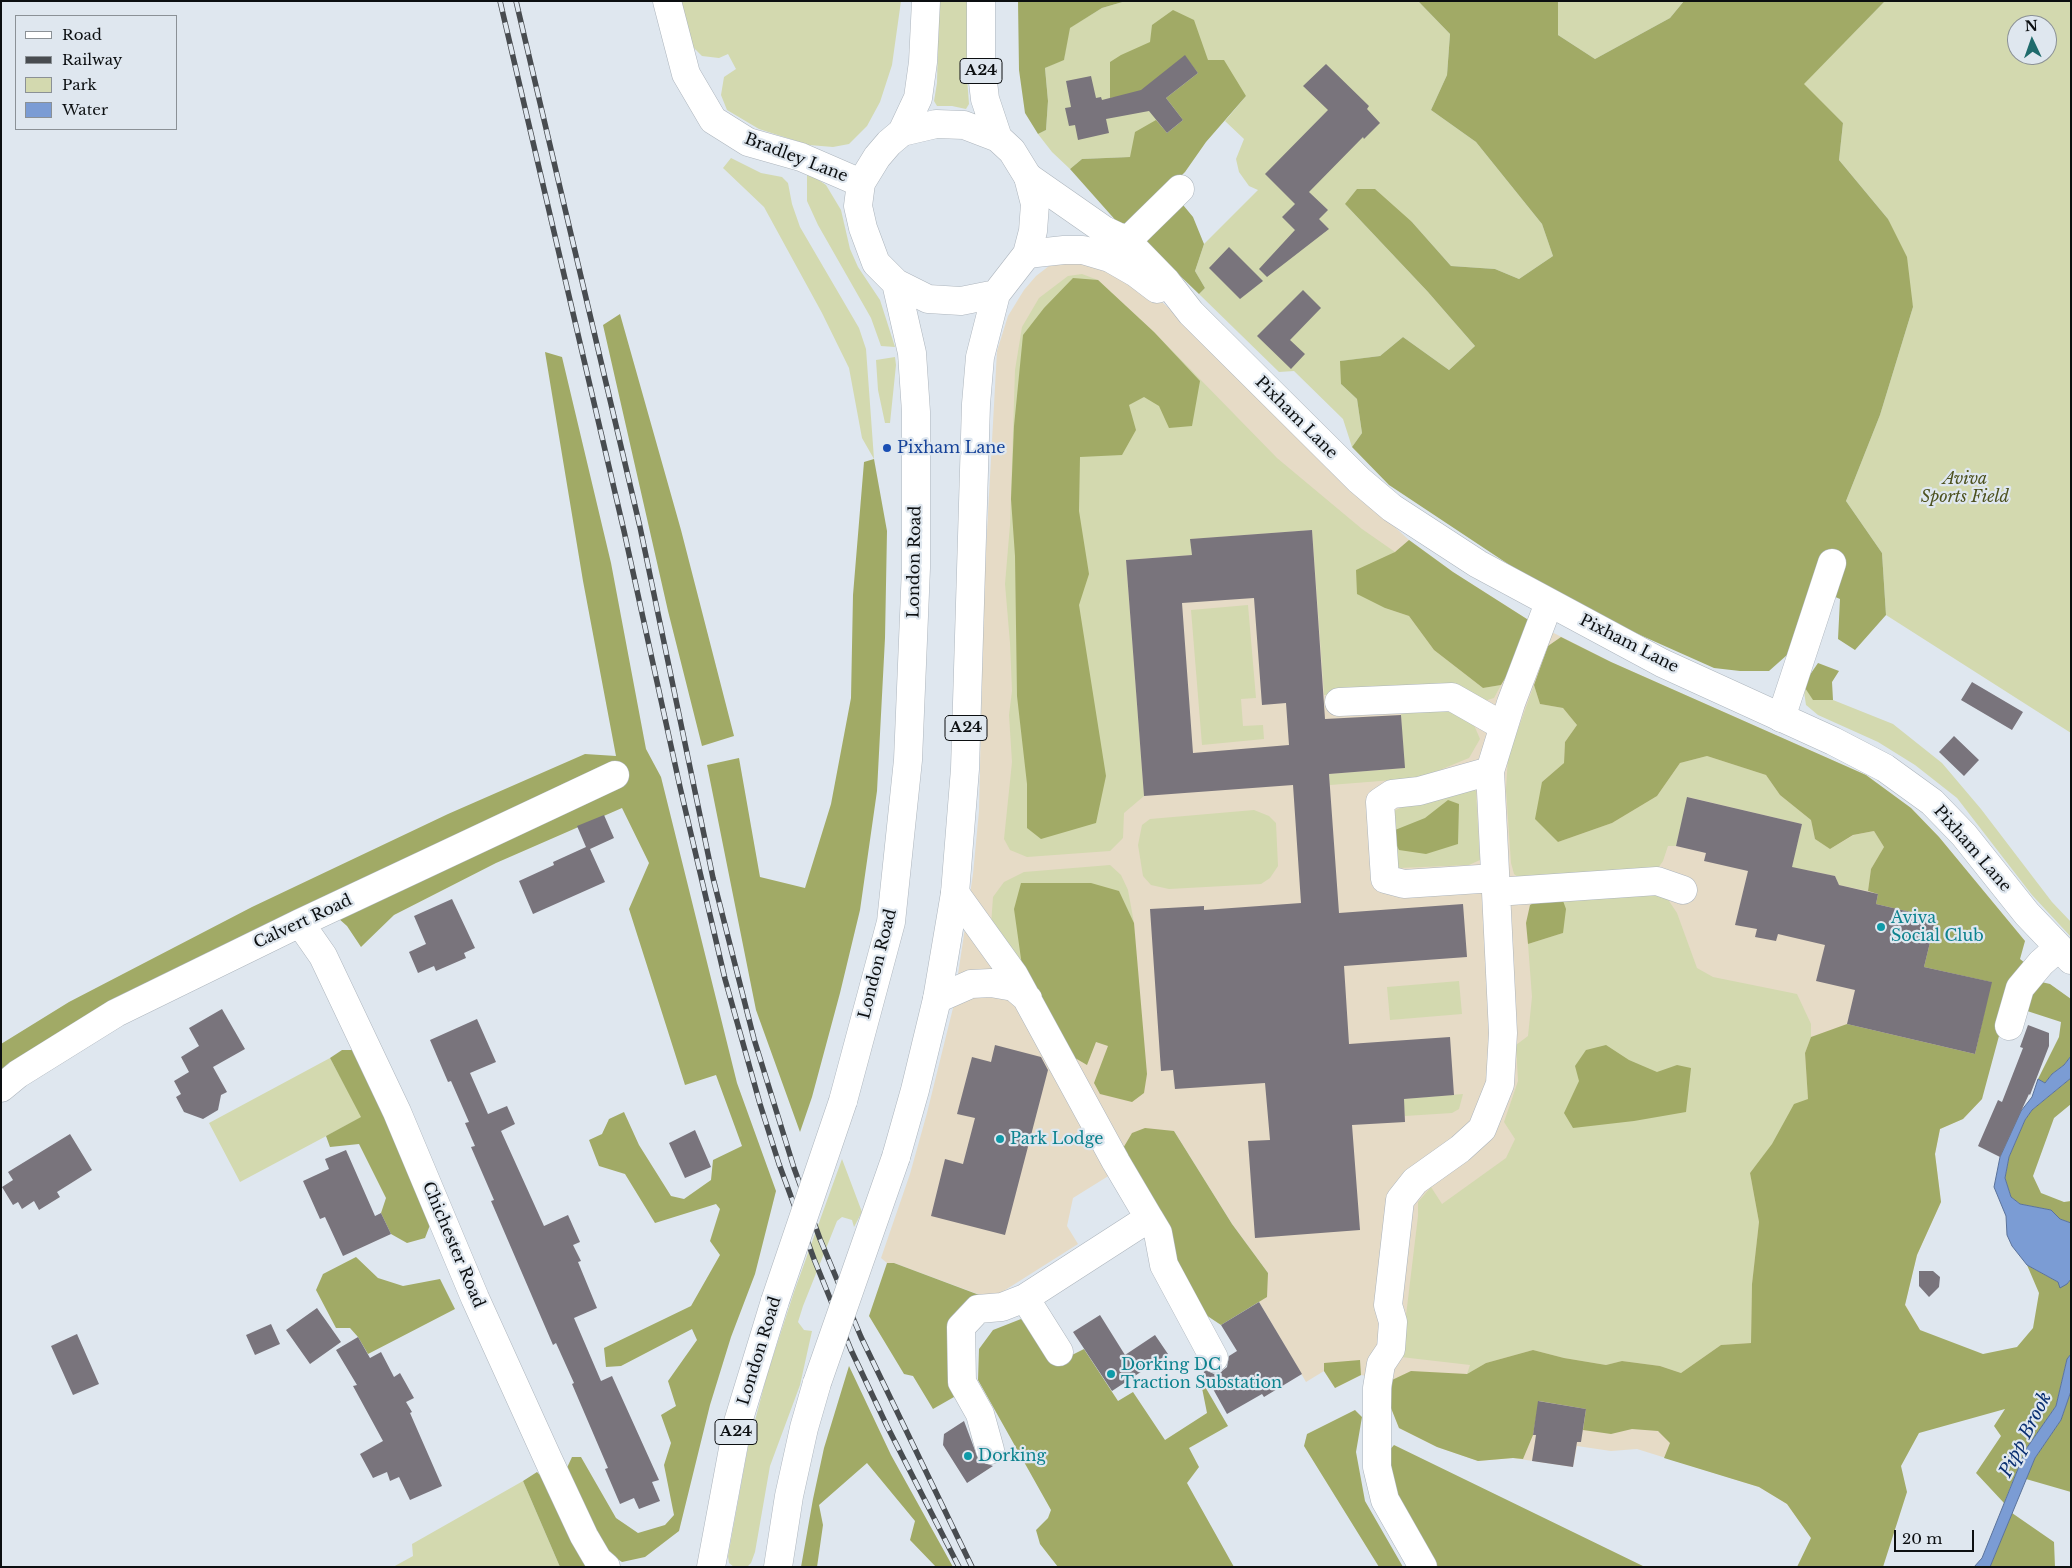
<!DOCTYPE html>
<style>
body{margin:0}
#map{position:relative;width:2072px;height:1568px;overflow:hidden;background:#dfe7ef;font-family:"Libre Baskerville",serif}
canvas{display:block}
.frame{position:absolute;inset:0;border:2px solid #0c0f11;pointer-events:none}
.legend{position:absolute;left:15px;top:15px;width:162px;height:115px;box-sizing:border-box;background:#dfe7ef;border:1px solid #8b9196;margin:0;padding:6px 9px;list-style:none;font-size:15px;color:#0c0f11}
.legend li{display:flex;align-items:center;gap:10px;height:25px}
.legend b{width:25px;border:1px solid #8b9196}
.north{position:absolute;left:2007px;top:15px;width:50px;height:50px;box-sizing:border-box;background:#dfe7ef;border:1px solid #8b9196;border-radius:50%;rotate:357deg;font-size:14px;font-weight:700;line-height:20px;text-align:center;color:#0c0f11}
.north::after{content:'';display:block;margin:auto;width:18px;height:22px;background:#1f6b6c;clip-path:polygon(50% 0,100% 100%,50% 72%,0 100%)}
.scale{position:absolute;left:1894px;top:1530px;width:80px;height:22px;box-sizing:border-box;border:2px solid #0c0f11;border-top:0;padding-left:6px;font-size:15px;line-height:18px;white-space:nowrap;color:#0c0f11;-webkit-text-stroke:4px #dfe7ef;paint-order:stroke}
</style>
<div id="map">
<canvas width="2072" height="1568"></canvas>
<div class="frame"></div>
<ul class="legend">
<li><b style="height:6px;background:#fff"></b>Road</li>
<li><b style="height:6px;background:#484c50"></b>Railway</li>
<li><b style="height:14px;background:#d3d9af"></b>Park</li>
<li><b style="height:14px;background:#7b9cd4"></b>Water</li>
</ul>
<div class="north">N</div>
<div class="scale">20 m</div>
</div>
<script>
const g = document.querySelector('canvas').getContext('2d');
g.lineJoin = 'round';
function fill(path, color) {
  g.fillStyle = color;
  g.fill(path, 'evenodd');
}
function toPath(rows) {
  const path = new Path2D();
  for (const r of rows) {
    path.moveTo(r[0], r[1]);
    for (let i = 2; i < r.length; i += 2) path.lineTo(r[i], r[i + 1]);
  }
  return path;
}
function trace(path, color, width, dash) {
  g.strokeStyle = color;
  g.lineWidth = width;
  g.lineCap = dash ? 'butt' : 'round';
  g.setLineDash(dash || []);
  g.stroke(path);
}
function drawText(font, color, halo, rows, align = 'center') {
  g.font = font + ' "Libre Baskerville",serif';
  g.lineWidth = 4.5;
  g.setLineDash([]);
  g.textBaseline = 'middle';
  g.strokeStyle = halo;
  g.fillStyle = color;
  for (const [text, x, y, turn = 0] of rows) {
    g.save();
    g.translate(x, y);
    g.rotate((+turn || 0) * Math.PI / 180);
    g.textAlign = isNaN(turn) ? turn : align;
    if (halo) g.strokeText(text, 0, 0);
    g.fillText(text, 0, 0);
    g.restore();
  }
}
fill(toPath([
 [1072,260,1091,263,1149,290,1185,323,1318,457,1409,540,1453,572,1530,621,1611,662,1866,775,1911,808,1939,837,2025,941,1992,982,1982,1099,1963,1119,1940,1129,1935,1154,1941,1202,1917,1255,1905,1304,1920,1330,1811,1538,1787,1504,1759,1487,1637,1449,1611,1451,1577,1446,1573,1467,1513,1458,1478,1461,1437,1447,1399,1428,1391,1408,1392,1380,1361,1375,1335,1388,1324,1371,1306,1382,1259,1302,1268,1273,1232,1224,1174,1131,1110,1175,1073,1198,1067,1226,1078,1244,991,1299,894,1263,887,1263,881,1258,910,1174,927,1113,953,1008,973,874,979,811,984,585,997,351,1008,316,1024,290,1036,276,1049,266]
]), '#e6dbc6');
fill(toPath([
 [681,1,901,1,892,65,880,102,867,126,849,144,833,147,809,145,759,129,727,110,721,95,724,77,736,69,728,54,719,58,702,56,690,44],
 [939,1,967,1,967,78,969,104,966,109,952,106,937,106,934,101,937,83],
 [1126,1,1418,1,1450,34,1447,75,1431,110,1476,142,1542,224,1553,256,1519,279,1495,269,1451,266,1412,222,1345,204,1428,292,1475,346,1449,370,1403,337,1380,356,1341,361,1341,384,1357,399,1362,433,1352,447,1343,419,1294,371,1279,372,1199,294,1205,288,1195,271,1204,244,1258,190,1249,186,1239,172,1236,159,1244,139,1225,121,1246,96,1196,69,1198,73,1166,98,1183,120,1130,157,1082,159,1070,169,1052,152,1038,134,1046,130,1048,101,1045,68,1064,59,1069,28,1102,8],
 [1558,1,1684,1,1670,18,1595,59,1558,35],
 [1885,1,2071,1,2071,733,1886,615,1882,553,1846,501,1880,415,1913,307,1888,219,1839,160,1843,123,1803,84],
 [2017,25,2047,25,2047,55,2017,55],
 [731,158,761,173,782,177,788,183,792,204,800,227,859,328,866,349,874,459,862,438,849,368,822,313,764,207,723,168],
 [807,172,826,185,841,210,850,249,858,267,880,300,895,347,881,346,871,318,818,225,807,201],
 [1082,274,1098,280,1154,332,1277,458,1362,529,1395,552,1376,562,1385,608,1409,616,1434,650,1483,688,1501,685,1494,698,1484,701,1449,688,1324,695,1312,530,1191,539,1192,555,1126,560,1144,796,1124,813,1123,838,1110,851,1027,857,1010,850,1004,839,1012,762,1009,715,1012,691,1010,643,1005,584,1010,525,1015,370,1022,327,1039,298,1068,276],
 [895,357,896,365,890,423,885,423,878,390,876,360],
 [1248,605,1256,698,1241,699,1243,726,1263,725,1264,739,1202,745,1191,610],
 [1534,685,1540,704,1563,708,1577,725,1565,742,1564,763,1542,782,1558,842,1612,823,1657,796,1680,763,1707,756,1766,775,1780,795,1811,820,1815,839,1830,849,1854,835,1874,831,1884,847,1871,869,1868,891,1839,885,1835,876,1807,870,1800,876,1790,873,1802,824,1688,797,1676,846,1668,846,1663,861,1656,871,1522,880,1514,874,1511,863,1506,789,1508,757],
 [1803,685,1813,699,1833,700,1893,724,1942,763,1981,809,2052,902,2071,922,2071,937,2032,895,1957,798,1915,765,1878,742,1818,715,1806,705],
 [1436,704,1474,725,1480,739,1469,758,1430,774,1406,779,1330,785,1329,774,1404,768,1401,714],
 [1469,787,1476,791,1480,860,1469,865,1399,868,1391,864,1390,813,1406,805,1428,803],
 [1254,810,1269,816,1276,823,1278,866,1270,878,1261,884,1169,889,1151,885,1143,876,1138,845,1142,825,1150,819],
 [1110,865,1121,875,1128,890,1134,923,1118,891,1023,973,991,925,993,897,1004,882,1024,872],
 [1644,892,1667,898,1677,913,1697,968,1713,977,1797,994,1811,1024,1811,1037,1805,1053,1808,1099,1750,1173,1759,1222,1752,1284,1751,1343,1721,1345,1681,1373,1660,1366,1622,1361,1606,1365,1564,1358,1533,1350,1486,1363,1467,1374,1470,1365,1401,1357,1418,1216,1418,1202,1431,1187,1442,1204,1506,1158,1515,1139,1504,1122,1518,1081,1516,1045,1528,1036,1532,997,1528,944,1563,933,1562,898],
 [1459,981,1462,1014,1390,1020,1387,987],
 [330,1058,362,1117,240,1182,209,1123],
 [1463,1094,1459,1109,1452,1113,1405,1116,1403,1099],
 [842,1159,862,1212,854,1227,852,1220,842,1217,837,1221,803,1306,798,1322,804,1330,812,1331,800,1385,770,1466,755,1552,751,1563,747,1567,734,1567,729,1563,728,1556,748,1447,767,1375,794,1292],
 [523,1481,560,1567,393,1567,413,1556,412,1544]
]), '#d3d9af');
fill(toPath([
 [1018,1,1126,1,1102,8,1070,28,1064,60,1045,68,1048,101,1046,130,1038,134,1025,113,1019,70],
 [1418,1,1558,1,1558,35,1595,59,1670,18,1684,1,1885,1,1804,84,1843,123,1839,160,1888,219,1907,257,1913,307,1880,415,1846,501,1882,553,1886,615,1855,650,1838,639,1840,599,1812,587,1787,655,1769,671,1740,671,1714,668,1584,610,1508,564,1389,485,1352,447,1362,433,1357,399,1341,384,1340,361,1380,356,1403,337,1449,370,1475,346,1428,292,1345,204,1357,189,1375,189,1412,222,1451,266,1495,269,1519,279,1553,256,1542,224,1476,142,1431,110,1447,75,1450,34],
 [1173,10,1194,20,1208,60,1224,60,1246,96,1206,142,1185,172,1169,188,1193,217,1204,244,1195,271,1205,288,1199,294,1147,244,1144,232,1131,223,1118,223,1070,169,1082,159,1130,157,1135,132,1156,120,1167,133,1183,120,1166,98,1198,73,1185,56,1136,95,1110,98,1110,62,1121,55,1150,42,1152,25],
 [1073,278,1098,280,1154,332,1200,381,1192,426,1169,428,1159,406,1144,397,1129,405,1136,430,1122,455,1080,457,1079,511,1089,574,1079,605,1106,776,1096,823,1041,839,1027,828,1027,784,1017,696,1015,556,1011,499,1014,426,1023,335,1044,308],
 [620,314,681,530,734,736,702,746,668,611,603,325],
 [545,352,562,357,611,563,646,749,661,777,737,1083,776,1191,755,1274,731,1337,710,1405,679,1531,645,1557,622,1562,598,1546,565,1472,572,1457,581,1457,616,1518,638,1533,665,1525,674,1515,664,1465,671,1443,661,1415,676,1406,668,1381,697,1340,692,1329,621,1366,606,1367,604,1348,691,1306,720,1255,710,1241,720,1209,716,1204,655,1223,625,1174,599,1166,589,1140,602,1134,609,1119,624,1112,639,1145,671,1196,684,1199,711,1180,713,1160,742,1146,716,1075,685,1085,629,909,649,863,622,808,496,863,394,915,361,947,347,926,321,903,1,1072,1,1044,69,1002,252,907,448,814,585,754,616,756,583,581],
 [874,459,887,531,885,638,877,791,860,910,840,993,812,1097,800,1132,756,1010,707,765,739,758,760,877,805,888,831,804,851,698,853,595,864,462],
 [1409,540,1453,572,1530,621,1521,652,1501,685,1483,688,1434,650,1409,616,1385,608,1357,594,1356,570,1395,552],
 [1561,637,1611,662,1866,775,1911,808,1939,837,2025,941,2020,959,2031,968,2013,984,1982,1099,1963,1119,1940,1129,1935,1154,1941,1202,1917,1255,1905,1305,1920,1330,1983,1354,2017,1347,2033,1328,2039,1293,2027,1265,2058,1282,2067,1284,2071,1279,2071,1354,2067,1359,2056,1406,2026,1449,2004,1503,1976,1473,2001,1436,1994,1426,2005,1409,1919,1433,1901,1466,1907,1492,1883,1567,1797,1567,1811,1538,1787,1504,1759,1487,1664,1458,1670,1443,1658,1431,1632,1429,1611,1434,1583,1430,1586,1409,1539,1401,1533,1435,1523,1459,1513,1458,1478,1461,1437,1447,1399,1428,1391,1408,1392,1380,1411,1371,1467,1374,1486,1363,1533,1350,1564,1358,1606,1365,1622,1361,1660,1366,1681,1373,1721,1345,1751,1343,1752,1284,1759,1222,1750,1173,1772,1144,1794,1104,1808,1099,1805,1053,1811,1037,1847,1024,1975,1054,1991,982,1924,967,1936,918,1876,904,1878,894,1868,891,1871,869,1884,847,1874,831,1853,835,1830,849,1815,839,1811,820,1780,795,1766,775,1707,756,1680,763,1657,796,1612,823,1558,842,1535,819,1542,782,1564,763,1565,742,1577,725,1563,708,1540,704,1534,685,1548,646],
 [1818,663,1839,671,1832,682,1833,700,1813,700,1803,685],
 [1448,800,1459,804,1458,844,1426,854,1399,850,1390,832,1425,818],
 [1021,883,1091,883,1119,891,1134,923,1147,1074,1144,1093,1132,1102,1100,1094,1094,1083,1108,1046,1096,1042,1087,1065,1070,1055,1023,973,1014,909],
 [1562,898,1566,909,1563,933,1528,944,1526,923,1530,905,1539,900],
 [2037,981,2050,984,2071,999,2071,1056,2064,1065,2052,1074,2045,1083,2038,1079,2059,1037,2061,1022,2021,1009],
 [1606,1045,1629,1060,1657,1072,1677,1065,1691,1068,1686,1112,1634,1121,1573,1128,1564,1113,1579,1081,1575,1066,1586,1050],
 [342,1050,354,1050,416,1188,430,1225,425,1238,407,1243,391,1234,381,1213,386,1198,359,1144,330,1147,326,1136,361,1117,330,1058],
 [2071,1078,2071,1104,2054,1118,2033,1176,2041,1193,2064,1202,2071,1201,2071,1223,2060,1219,2051,1210,2020,1204,2011,1197,2005,1178,2009,1157,2025,1120,2032,1110],
 [1145,1128,1174,1131,1232,1224,1268,1273,1267,1297,1221,1325,1203,1313,1122,1150,1132,1133],
 [356,1257,378,1278,403,1286,440,1279,455,1309,368,1354,358,1337,350,1328,336,1328,316,1290,323,1274],
 [887,1263,894,1263,982,1296,961,1393,933,1409,913,1376,904,1374,869,1316],
 [1021,1319,1056,1363,1084,1349,1118,1401,1133,1392,1165,1440,1207,1413,1200,1378,1228,1426,1189,1448,1199,1467,1187,1483,1234,1567,1058,1567,1040,1544,1036,1530,1048,1518,1051,1510,978,1380,979,1349,993,1330],
 [1360,1360,1361,1375,1335,1388,1324,1371,1324,1363],
 [849,1366,891,1455,953,1567,936,1567,910,1540,915,1521,867,1463,819,1505,823,1525,817,1567,801,1567,813,1499,824,1448],
 [2071,1391,2071,1492,2026,1479,2035,1458,2061,1420],
 [1355,1410,1362,1417,1356,1452,1365,1501,1403,1567,1379,1567,1304,1446,1307,1434],
 [1394,1445,1645,1567,1438,1567,1395,1495,1386,1454],
 [537,1472,548,1483,586,1567,560,1567,523,1481],
 [2012,1513,2054,1542,2055,1567,1990,1567]
]), '#a1aa66');
const water = toPath([
 [2071,1056,2071,1078,2032,1110,2025,1120,2009,1157,2005,1178,2011,1197,2020,1204,2051,1210,2060,1219,2071,1223,2071,1279,2067,1284,2060,1288,2058,1282,2027,1265,2012,1246,2007,1235,2006,1216,1994,1187,2000,1157,2021,1111,2032,1097,2038,1079,2045,1083,2052,1074,2064,1065,2071,1056],
 [2071,1354,2071,1391,2061,1420,2035,1458,1990,1567,1974,1567,1982,1558,2026,1449,2056,1406,2067,1359,2071,1354]
]);
fill(water, '#7b9cd4');
trace(water, '#5a729a', 1);
fill(toPath([
 [1185,55,1198,73,1166,98,1183,120,1167,133,1149,111,1106,119,1109,133,1078,140,1075,125,1069,126,1065,108,1071,107,1066,81,1091,76,1096,98,1101,97,1102,100,1141,90],
 [1326,64,1369,106,1367,109,1380,123,1364,139,1363,137,1309,192,1328,210,1319,219,1329,229,1267,277,1259,269,1295,230,1282,217,1295,204,1265,174,1328,110,1303,86],
 [1229,247,1263,281,1240,299,1209,268],
 [1303,290,1321,308,1290,340,1305,354,1291,369,1257,336],
 [1312,530,1325,719,1401,715,1405,768,1329,774,1339,913,1463,904,1467,957,1344,966,1349,1044,1450,1037,1454,1095,1404,1099,1405,1122,1352,1125,1360,1230,1255,1238,1248,1141,1270,1140,1265,1083,1175,1089,1173,1070,1161,1071,1150,909,1204,906,1204,910,1301,903,1293,785,1144,796,1126,560,1192,555,1190,539],
 [1254,598,1262,705,1286,703,1289,745,1193,753,1182,603],
 [1972,682,2023,712,2012,730,1961,700],
 [1954,736,1979,760,1964,776,1939,752],
 [1687,797,1802,824,1792,867,1835,876,1839,885,1878,894,1876,904,1936,918,1924,967,1992,982,1975,1054,1847,1024,1855,990,1816,981,1825,945,1778,934,1776,941,1755,937,1757,929,1735,925,1748,871,1704,861,1706,853,1676,846],
 [604,815,614,838,590,849,605,882,533,914,519,881,554,865,553,862,586,847,577,826],
 [452,899,475,948,464,953,466,958,436,971,434,966,418,973,409,952,426,944,414,916],
 [222,1009,245,1049,213,1067,227,1092,221,1095,218,1110,203,1119,184,1112,176,1097,181,1094,174,1081,189,1072,181,1057,199,1046,189,1028],
 [477,1019,496,1062,470,1073,488,1114,507,1106,515,1124,501,1131,544,1226,568,1215,580,1242,573,1245,581,1261,578,1262,597,1308,574,1318,601,1381,612,1376,659,1480,652,1482,660,1501,639,1509,634,1498,620,1504,605,1469,608,1468,572,1384,574,1383,556,1343,553,1345,491,1201,494,1200,471,1147,475,1146,465,1123,469,1122,451,1081,448,1082,430,1040],
 [2028,1025,2049,1033,2049,1046,2030,1095,2029,1094,2000,1157,1978,1146,1998,1100,2002,1102,2023,1048,2020,1047],
 [995,1045,1041,1057,1048,1070,1005,1235,931,1216,945,1159,963,1164,975,1118,957,1114,972,1057,991,1062],
 [695,1130,711,1167,685,1178,669,1143],
 [70,1134,92,1170,57,1192,60,1197,39,1210,34,1201,22,1209,18,1202,13,1205,2,1187,13,1180,8,1172],
 [346,1150,375,1216,381,1213,391,1234,343,1256,325,1217,320,1219,303,1181,329,1169,325,1159],
 [1919,1271,1933,1271,1940,1277,1939,1287,1929,1297,1919,1286],
 [1259,1302,1302,1374,1264,1397,1262,1394,1227,1414,1203,1371,1205,1370,1214,1374,1222,1371,1227,1367,1229,1356,1237,1351,1221,1325],
 [317,1308,341,1342,310,1364,286,1330],
 [1100,1315,1125,1355,1155,1335,1168,1354,1112,1391,1073,1332],
 [271,1324,280,1344,255,1355,246,1335],
 [77,1334,99,1384,73,1395,51,1346],
 [358,1337,370,1358,381,1352,394,1377,400,1373,414,1398,406,1402,412,1412,410,1413,442,1486,410,1500,399,1477,390,1481,387,1472,373,1478,360,1454,383,1441,353,1386,357,1385,336,1350],
 [1538,1401,1586,1409,1581,1442,1577,1442,1573,1467,1532,1461,1536,1435,1533,1435],
 [964,1421,979,1461,993,1466,967,1483,943,1445,944,1434]
]), '#79747c');
const minor = toPath([
 [667,1,686,74,713,120,748,142,801,157,861,183],
 [1127,241,1180,189],
 [1339,702,1452,697,1503,726],
 [1781,718,1832,563],
 [1490,771,1419,791,1392,794,1380,802,1385,879,1404,884,1495,878],
 [1496,892,1657,881,1683,890],
 [955,893,1014,975,1116,1162,1149,1218,1025,1298,1002,1307,978,1309,961,1327,962,1382,980,1414,990,1450],
 [300,923,323,956,397,1112,475,1298,548,1459,584,1536,598,1560,606,1567],
 [937,999,971,984,991,983,1014,987,1028,999],
 [2009,1026,2020,988,2041,963,2058,948],
 [1,1088,18,1074,116,1013,300,923,615,775],
 [1149,1218,1158,1233,1164,1265,1214,1358],
 [1025,1298,1059,1352],
 [1423,1567,1385,1500,1377,1467,1377,1388,1381,1364,1391,1349,1393,1322,1388,1305,1400,1200,1415,1181,1460,1149,1482,1129,1500,1084,1503,1033,1490,771,1511,703,1549,603]
]);
const major = toPath([
 [1028,177,1104,230,1127,241,1166,281,1191,313,1359,480,1392,508,1478,564,1662,663,1833,741,1885,768,1932,802,1964,835,2027,914,2071,960],
 [1027,254,1064,250,1083,250,1110,258,1136,273,1157,289]
]);
const highway = toPath([
 [981,1,981,65,985,99,998,138],
 [936,124,964,125,998,138,1012,151,1028,177,1035,204,1033,231,1027,254,996,294,961,301,928,299,896,283,876,263,863,228,858,206,861,183,877,157,889,143,902,132,936,124],
 [902,132,918,98,923,62,926,1],
 [843,1101,891,922,908,760,916,568,916,412,912,353,896,283],
 [896,1157,915,1090,937,999,955,893,965,769,976,404,980,357,996,294],
 [711,1567,738,1422,775,1301],
 [778,1567,789,1496,804,1428,817,1383]
]);
trace(minor, '#adb5bd', 29);
trace(major, '#adb5bd', 29);
trace(highway, '#adb5bd', 29);
trace(minor, '#fff', 28);
trace(major, '#fff', 28);
trace(highway, '#fff', 28);
const rail = toPath([
 [500,1,624,531,680,787,725,979,760,1104,779,1164,814,1259,851,1350,887,1426,959,1567],
 [516,1,640,527,713,878,754,1039,794,1168,820,1239,861,1337,972,1567]
]);
trace(rail, '#484c50', 5.5);
trace(rail, '#dfe7ef', 4, [11]);
const highwayBridge = toPath([
 [775,1301,843,1101],
 [817,1383,896,1157]
]);
trace(highwayBridge, '#adb5bd', 29, []);
trace(highwayBridge, '#fff', 28);
for (const [x, y, r, color] of [
 [887,448,5,"#1a4fb4"],
 [1881,927,5,"#0f9aa8"],
 [1000,1139,5,"#0f9aa8"],
 [1111,1374,5,"#0f9aa8"],
 [968,1456,5,"#0f9aa8"]
]) {
  const dot = new Path2D();
  dot.arc(x, y, r, 0, 2 * Math.PI);
  g.fillStyle = color;
  g.fill(dot);
  trace(dot, '#dfe7ef', 2);
}
for (const [x, y, w] of [
 [981,71,42],
 [966,728,42],
 [736,1432,42]
]) {
  const box = new Path2D();
  box.roundRect(x - w / 2, y - 12.5, w, 25, 4);
  g.fillStyle = '#dfe7ef';
  g.fill(box);
  trace(box, '#0c0f11', 1);
}
drawText('bold 15px', '#0c0f11', null, [
 ["A24",981,71],
 ["A24",966,728],
 ["A24",736,1432]
]);
drawText('16px', '#0c0f11', '#dfe7ef', [
 ["Bradley Lane",796,158,21],
 ["Pixham Lane",1296,418,45],
 ["London Road",915,562,-89],
 ["Pixham Lane",1629,644,27],
 ["Pixham Lane",1972,849,49],
 ["Calvert Road",303,922,-25],
 ["London Road",878,964,-76],
 ["Chichester Road",453,1245,67],
 ["London Road",760,1351,-73]
]);
drawText('16px', '#164399', '#dfe7ef', [
 ["Pixham Lane",897,448]
], 'left');
drawText('italic 16px', '#4c511e', '#dfe7ef', [
 ["Aviva",1965,479],
 ["Sports Field",1965,497]
]);
drawText('16px', '#0d838f', '#dfe7ef', [
 ["Aviva",1891,918],
 ["Social Club",1891,936],
 ["Park Lodge",1010,1139],
 ["Dorking DC",1121,1365],
 ["Traction Substation",1121,1383],
 ["Dorking",978,1456]
], 'left');
drawText('italic 18px', '#0a2f71', '#dfe7ef', [
 ["Pipp Brook",2026,1435,-63]
]);
</script>
